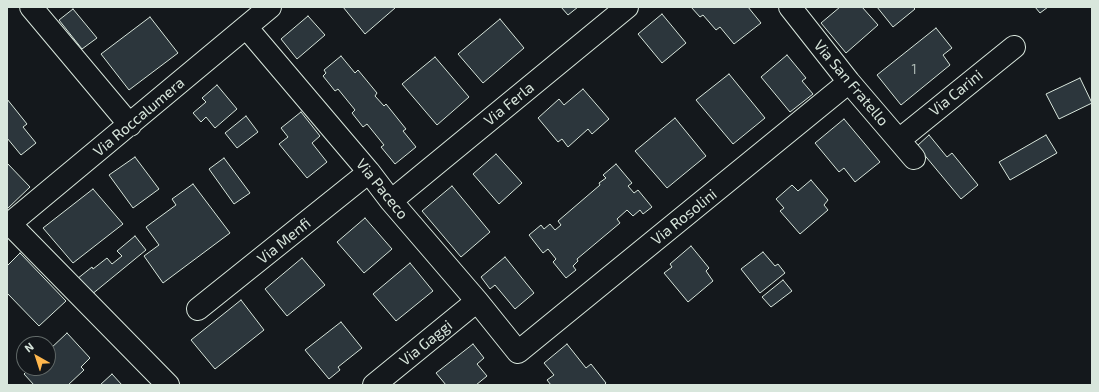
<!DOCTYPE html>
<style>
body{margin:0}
#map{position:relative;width:1099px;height:392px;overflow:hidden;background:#14181c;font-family:"Exo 2",sans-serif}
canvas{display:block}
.frame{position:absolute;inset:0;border:8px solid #d8e6dc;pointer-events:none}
.north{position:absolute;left:16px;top:336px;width:40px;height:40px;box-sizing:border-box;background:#14181c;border:1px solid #626a69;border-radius:50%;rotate:321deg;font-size:11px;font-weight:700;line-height:16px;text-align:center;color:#d8e6dc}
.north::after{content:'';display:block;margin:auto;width:14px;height:18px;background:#ffb74d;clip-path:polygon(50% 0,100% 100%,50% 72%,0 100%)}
</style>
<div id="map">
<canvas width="1099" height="392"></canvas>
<div class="frame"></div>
<div class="north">N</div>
</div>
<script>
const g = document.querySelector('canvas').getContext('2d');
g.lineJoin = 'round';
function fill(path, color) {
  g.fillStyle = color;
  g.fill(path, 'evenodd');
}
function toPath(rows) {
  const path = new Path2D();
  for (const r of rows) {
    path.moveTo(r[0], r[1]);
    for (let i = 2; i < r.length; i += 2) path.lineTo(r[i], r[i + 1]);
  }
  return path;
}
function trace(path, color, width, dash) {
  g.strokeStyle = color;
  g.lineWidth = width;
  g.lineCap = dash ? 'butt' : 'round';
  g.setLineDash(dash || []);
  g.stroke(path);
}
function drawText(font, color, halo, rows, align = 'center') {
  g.font = font + ' "Exo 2",sans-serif';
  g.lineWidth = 3;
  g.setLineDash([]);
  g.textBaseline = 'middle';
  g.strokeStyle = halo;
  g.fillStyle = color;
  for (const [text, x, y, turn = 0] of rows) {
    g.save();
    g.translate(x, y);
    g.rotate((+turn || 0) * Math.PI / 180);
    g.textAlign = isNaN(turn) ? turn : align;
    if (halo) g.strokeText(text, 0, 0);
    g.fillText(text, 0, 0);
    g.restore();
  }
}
const building = toPath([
 [343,7,394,7,395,8,365,34,343,7],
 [561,7,578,7,568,15,561,7],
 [691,7,748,7,761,23,734,44,720,27,716,30,703,15,700,17,691,7],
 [840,7,862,7,878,25,846,53,821,23,840,7],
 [877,7,913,7,915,9,893,27,877,7],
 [1035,7,1048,7,1040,13,1035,7],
 [73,9,97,38,82,49,59,20,73,9],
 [662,14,686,43,662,63,638,34,662,14],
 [308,16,325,35,297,59,281,39,308,16],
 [150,17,178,53,129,90,101,54,150,17],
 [500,19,524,48,483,83,458,54,500,19],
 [936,28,952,48,943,55,950,65,901,105,877,75,936,28],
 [787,55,806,78,802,81,813,94,790,112,761,77,787,55],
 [341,56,355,73,358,70,377,93,375,96,384,106,386,104,406,129,403,131,416,147,395,164,381,147,384,145,367,124,363,127,352,113,355,110,338,89,335,91,323,76,326,73,324,70,341,56],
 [435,57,469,97,437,125,402,84,435,57],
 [729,74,765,118,733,144,696,100,729,74],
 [1080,78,1092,103,1059,119,1046,94,1080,78],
 [217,85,237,109,215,128,206,117,201,122,193,113,206,102,202,98,217,85],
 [583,89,609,119,592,134,588,129,568,147,562,139,558,142,538,118,559,99,564,105,583,89],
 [7,99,27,124,23,127,36,143,21,155,7,138,7,99],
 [301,112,320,136,312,143,327,162,307,178,279,144,288,137,281,128,301,112],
 [246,116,258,132,237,148,225,133,246,116],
 [675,118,706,156,667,188,635,151,675,118],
 [844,119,880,162,855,182,844,168,839,172,815,143,844,119],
 [929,135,947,157,952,153,978,185,961,199,917,146,929,135],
 [1046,135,1057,153,1010,180,999,162,1046,135],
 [496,154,522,183,499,204,473,174,496,154],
 [135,157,159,189,133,208,109,175,135,157],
 [224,158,250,193,234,204,209,169,224,158],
 [7,163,30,187,7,209,7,163],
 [616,164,632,183,628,186,634,193,638,190,652,207,643,214,640,210,633,216,627,210,617,219,620,223,577,259,578,261,573,266,576,270,566,278,553,262,556,259,548,249,543,253,529,235,541,225,544,229,550,224,555,230,561,225,558,221,600,185,599,183,606,178,603,175,616,164],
 [811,180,828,200,824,205,828,210,800,234,780,211,784,208,776,199,792,185,798,191,811,180],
 [193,184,230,233,163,283,144,256,159,245,146,227,176,205,172,199,193,184],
 [452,186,490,232,461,257,422,211,452,186],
 [93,189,123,224,73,263,43,228,93,189],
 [365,218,392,249,364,273,337,242,365,218],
 [135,236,146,250,91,295,77,279,92,267,93,269,107,258,112,264,122,256,117,251,135,236],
 [691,246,709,268,706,271,713,281,688,302,664,273,672,267,670,264,691,246],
 [763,252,775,266,778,264,785,273,760,293,741,269,763,252],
 [20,253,66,301,39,326,7,293,7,266,20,253],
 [505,257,534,293,515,309,495,285,490,289,481,277,505,257],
 [302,258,325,285,287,316,265,289,302,258],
 [410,263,433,291,396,321,373,294,410,263],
 [783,280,792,291,771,307,762,297,783,280],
 [241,300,264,330,215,369,191,340,241,300],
 [341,322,362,348,338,367,340,370,329,379,305,350,341,322],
 [67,333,90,358,81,367,84,370,68,385,34,385,24,374,30,368,48,368,48,356,52,352,49,350,67,333],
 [473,344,484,358,477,364,487,376,476,385,446,385,436,373,473,344],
 [567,344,586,368,591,364,606,383,604,385,551,385,547,380,554,375,544,363,567,344],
 [112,374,122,385,100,385,112,374]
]);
fill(building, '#2c363c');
trace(building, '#d8e6dc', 1);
const minor = toPath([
 [31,7,130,125],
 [790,7,849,82,914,158],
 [246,27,369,172,391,201,477,301,518,352,849,82],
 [899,140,1014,47],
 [391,201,627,7],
 [10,224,168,385],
 [7,226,270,7],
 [198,309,369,172],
 [374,385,477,301]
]);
trace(minor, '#d8e6dc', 24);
trace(minor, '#14181c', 22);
drawText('13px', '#adbab4', null, [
 ["1",914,70]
]);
drawText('15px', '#d8e6dc', '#14181c', [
 ["Via San Fratello",851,83,50],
 ["Via Carini",956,93,-39],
 ["Via Ferla",509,104,-39],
 ["Via Roccalumera",139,117,-40],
 ["Via Paceco",382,189,51],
 ["Via Rosolini",684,217,-39],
 ["Via Menfi",284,241,-39],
 ["Via Gaggi",426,343,-39]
]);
</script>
